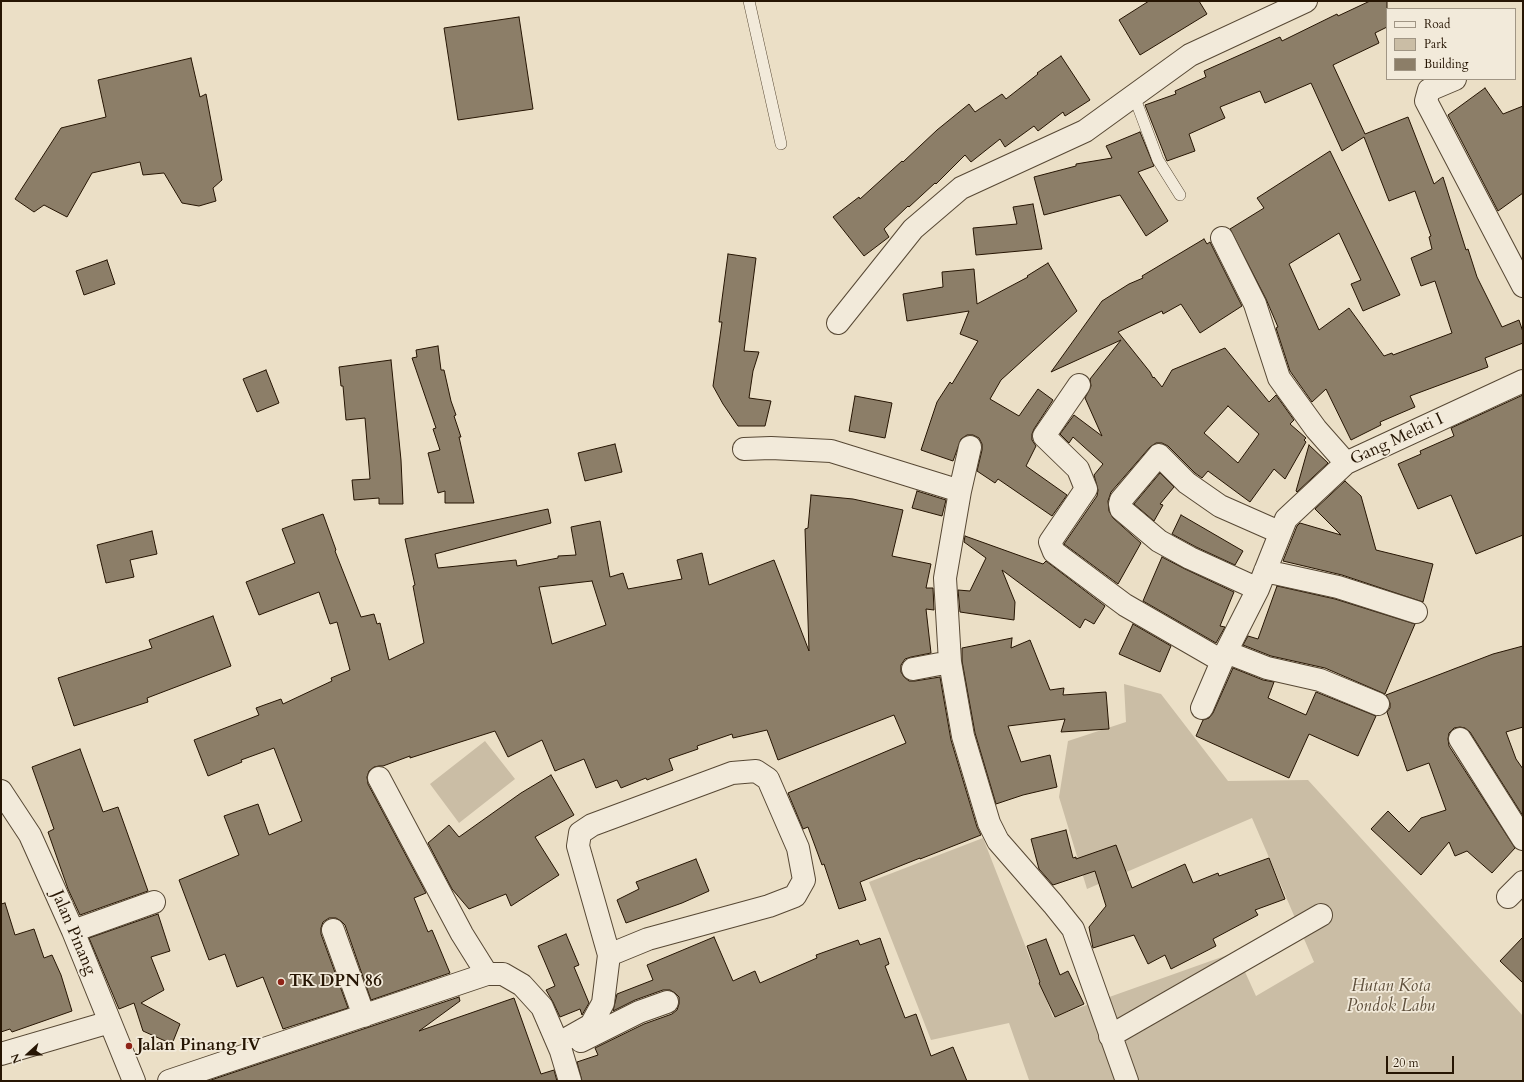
<!DOCTYPE html>
<style>
body{margin:0}
#map{position:relative;width:1524px;height:1082px;overflow:hidden;background:#ebdfc6;font-family:Cardo,serif}
canvas{display:block}
.frame{position:absolute;inset:0;border:2px solid #261503;pointer-events:none}
.legend{position:absolute;left:1386px;top:8px;width:130px;height:72px;box-sizing:border-box;background:#f2eada;border:1px solid #a09584;margin:0;padding:5px 7px;list-style:none;font-size:12px;color:#261503}
.legend li{display:flex;align-items:center;gap:8px;height:20px}
.legend b{width:20px;border:1px solid #a09584}
.north{position:absolute;left:8px;top:1034px;width:40px;height:40px;-webkit-text-stroke:3px #f2eada;paint-order:stroke;rotate:249deg;font-size:11px;font-weight:700;line-height:16px;text-align:center;color:#261503}
.north::after{content:'';display:block;margin:auto;width:14px;height:18px;background:#261503;clip-path:polygon(50% 0,100% 100%,50% 72%,0 100%)}
.scale{position:absolute;left:1386px;top:1056px;width:68px;height:18px;box-sizing:border-box;border:2px solid #261503;border-top:0;padding-left:5px;font-size:12px;line-height:14px;white-space:nowrap;color:#261503;-webkit-text-stroke:3px #f2eada;paint-order:stroke}
</style>
<div id="map">
<canvas width="1524" height="1082"></canvas>
<div class="frame"></div>
<ul class="legend">
<li><b style="height:5px;background:#f2eada"></b>Road</li>
<li><b style="height:11px;background:#cabda5"></b>Park</li>
<li><b style="height:11px;background:#8c7e68"></b>Building</li>
</ul>
<div class="north">N</div>
<div class="scale">20 m</div>
</div>
<script>
const g = document.querySelector('canvas').getContext('2d');
g.lineJoin = 'round';
function fill(path, color) {
  g.fillStyle = color;
  g.fill(path, 'evenodd');
}
function toPath(rows) {
  const path = new Path2D();
  for (const r of rows) {
    path.moveTo(r[0], r[1]);
    for (let i = 2; i < r.length; i += 2) path.lineTo(r[i], r[i + 1]);
  }
  return path;
}
function trace(path, color, width, dash) {
  g.strokeStyle = color;
  g.lineWidth = width;
  g.lineCap = dash ? 'butt' : 'round';
  g.setLineDash(dash || []);
  g.stroke(path);
}
function drawText(font, color, halo, rows, align = 'center') {
  g.font = font + ' Cardo,serif';
  g.lineWidth = 3.5;
  g.setLineDash([]);
  g.textBaseline = 'middle';
  g.strokeStyle = halo;
  g.fillStyle = color;
  for (const [text, x, y, turn = 0] of rows) {
    g.save();
    g.translate(x, y);
    g.rotate((+turn || 0) * Math.PI / 180);
    g.textAlign = isNaN(turn) ? turn : align;
    if (halo) g.strokeText(text, 0, 0);
    g.fillText(text, 0, 0);
    g.restore();
  }
}
fill(toPath([
 [1124,684,1161,694,1228,781,1308,780,1523,1016,1523,1081,1028,1081,1029,1080,1009,1023,931,1040,869,882,983,838,1053,1017,1236,952,1256,996,1314,962,1252,818,1087,889,1059,797,1068,741,1126,722],
 [485,741,515,779,459,823,430,784]
]), '#cabda5');
const building = toPath([
 [1149,1,1199,1,1207,14,1140,55,1119,20,1149,1],
 [1370,1,1387,1,1387,27,1375,33,1379,43,1333,65,1365,134,1408,117,1434,184,1443,177,1466,250,1468,249,1477,277,1502,327,1519,320,1523,332,1523,343,1485,358,1488,367,1410,396,1415,407,1380,422,1381,425,1351,440,1326,389,1312,402,1290,371,1276,328,1278,327,1266,299,1230,229,1264,208,1257,198,1330,151,1400,295,1363,311,1351,284,1361,280,1339,233,1289,264,1319,330,1349,308,1384,356,1392,353,1393,355,1452,333,1435,281,1421,286,1411,258,1432,249,1429,237,1431,236,1415,191,1389,201,1364,137,1342,151,1311,83,1265,103,1260,91,1220,107,1225,118,1189,134,1195,151,1167,161,1145,105,1176,94,1175,91,1206,77,1204,71,1280,37,1282,41,1337,14,1338,16,1370,1],
 [519,17,533,109,458,120,444,28,519,17],
 [1061,56,1090,100,1065,116,1063,112,1038,131,1034,126,1005,147,1000,139,971,162,965,155,936,184,935,183,909,207,908,206,884,229,889,237,864,256,833,217,859,197,860,199,902,161,903,162,937,130,969,104,975,112,1002,94,1006,99,1038,74,1037,73,1061,56],
 [191,58,200,97,206,94,222,180,213,188,216,201,199,206,182,203,164,173,143,175,140,162,92,173,67,217,44,205,34,212,15,199,61,128,106,117,98,80,191,58],
 [1485,88,1503,114,1523,106,1523,193,1498,211,1448,115,1485,88],
 [1140,132,1154,166,1138,172,1168,221,1146,236,1120,195,1044,215,1034,177,1076,166,1076,164,1112,158,1106,146,1140,132],
 [1033,204,1042,249,976,255,973,228,1017,224,1013,207,1033,204],
 [1204,239,1207,244,1210,242,1242,306,1200,333,1181,304,1163,314,1162,311,1118,332,1150,372,1153,378,1154,377,1162,387,1172,370,1225,348,1269,402,1276,395,1294,420,1290,424,1306,438,1304,440,1306,442,1285,479,1274,469,1250,502,1208,471,1202,478,1195,473,1168,446,1162,443,1156,443,1150,447,1111,492,1108,501,1109,511,1113,518,1141,543,1118,584,1064,544,1097,496,1098,490,1094,475,1103,464,1073,437,1069,443,1060,434,1074,415,1102,436,1085,398,1091,386,1090,379,1121,340,1051,372,1102,301,1129,284,1143,278,1142,276,1204,239],
 [1228,406,1259,434,1238,463,1204,433,1228,406],
 [728,254,756,258,744,351,759,352,753,371,749,398,771,401,765,426,738,426,723,404,713,386,722,322,719,322,728,254],
 [107,260,115,284,84,295,76,271,107,260],
 [1048,263,1077,311,1001,380,990,399,1019,416,1038,389,1053,400,1034,429,1032,434,1032,440,1036,446,1026,466,1067,495,1052,516,998,479,995,483,977,471,982,450,982,444,979,438,973,435,967,435,961,439,953,461,921,450,937,402,950,382,952,384,978,341,960,334,969,311,907,321,903,294,943,287,942,272,974,269,977,304,1028,277,1027,276,1048,263],
 [438,346,441,370,444,370,451,401,456,415,454,416,461,437,459,437,474,503,445,503,445,491,438,493,428,453,440,450,433,429,436,428,412,358,417,357,416,350,438,346],
 [391,360,401,460,403,504,379,504,379,498,354,500,352,480,370,479,365,418,346,420,343,386,341,386,339,367,391,360],
 [266,370,279,403,257,412,243,379,266,370],
 [1523,395,1523,535,1476,554,1451,495,1418,509,1398,464,1421,454,1420,451,1454,436,1451,428,1523,395],
 [855,396,892,403,885,438,849,431,855,396],
 [615,444,622,472,585,481,578,453,615,444],
 [1309,445,1328,463,1297,492,1296,491,1309,445],
 [1160,473,1174,487,1160,504,1163,505,1154,521,1134,504,1160,473],
 [1345,481,1361,496,1376,550,1433,564,1423,602,1342,575,1283,561,1297,526,1300,523,1341,535,1315,509,1345,481],
 [917,491,946,500,942,516,912,508,917,491],
 [811,495,853,499,903,510,892,556,931,564,926,588,933,588,934,610,926,609,931,653,911,657,905,659,901,665,901,672,904,677,909,681,915,681,940,677,951,740,977,827,981,835,920,859,920,858,860,882,866,900,839,909,824,864,822,865,808,827,803,829,788,793,906,743,894,715,778,760,767,730,733,738,732,734,697,746,698,749,669,759,673,770,647,780,646,778,621,788,617,780,596,788,584,759,555,771,542,740,508,757,495,731,410,758,410,756,383,766,379,766,374,767,369,771,367,777,368,784,426,893,414,898,428,932,432,930,450,973,371,1000,345,925,341,921,336,918,329,918,323,922,321,928,321,934,348,1008,283,1029,263,977,237,987,225,954,209,960,179,880,239,855,224,816,258,804,269,835,302,821,274,748,241,760,242,762,208,776,194,740,259,715,256,708,281,699,283,704,332,681,331,678,350,670,337,622,330,624,319,592,259,615,246,582,295,563,282,529,323,514,336,550,335,551,361,617,374,614,377,624,380,623,389,660,424,643,413,586,415,585,405,539,548,509,551,523,435,554,438,568,516,560,517,566,558,558,558,556,576,555,571,527,600,521,610,577,623,573,628,589,682,579,677,560,702,553,709,585,774,560,809,651,805,529,808,528,811,495],
 [592,581,606,625,552,644,539,587,592,581],
 [1181,515,1243,551,1235,565,1196,547,1172,534,1181,515],
 [152,531,157,554,130,560,134,577,106,583,97,545,152,531],
 [965,536,1043,564,1046,561,1105,606,1094,624,1085,619,1080,628,1002,570,1015,602,1014,620,960,612,958,590,970,591,986,558,964,542,965,536],
 [1162,557,1185,569,1234,592,1220,626,1225,627,1216,643,1143,601,1162,557],
 [1277,586,1335,599,1415,624,1385,694,1325,668,1271,656,1243,645,1248,636,1258,639,1277,586],
 [213,616,231,666,147,698,148,702,74,726,58,678,152,648,149,640,213,616],
 [1133,624,1171,646,1160,672,1119,654,1133,624],
 [1012,638,1011,648,1030,640,1050,690,1064,688,1063,695,1106,692,1109,729,1061,732,1065,719,1008,726,1021,762,1050,755,1057,787,1023,795,996,804,975,733,962,661,962,648,1012,638],
 [1523,646,1523,727,1506,732,1516,759,1523,769,1523,816,1470,732,1465,728,1460,727,1454,728,1449,733,1448,739,1449,746,1515,848,1492,873,1467,851,1455,856,1449,842,1421,875,1371,829,1388,811,1409,832,1421,818,1446,810,1429,763,1407,771,1387,712,1390,708,1390,703,1386,695,1493,654,1523,646],
 [1233,668,1263,680,1274,682,1268,698,1306,715,1316,692,1376,716,1358,756,1309,734,1289,778,1196,736,1203,720,1209,718,1213,713,1233,668],
 [80,749,103,812,118,807,148,891,80,915,68,889,48,832,54,829,32,767,80,749],
 [551,775,574,815,535,837,559,875,511,906,506,894,469,909,452,889,428,843,449,825,459,837,521,793,551,775],
 [1066,830,1073,858,1076,857,1076,859,1116,845,1132,888,1185,864,1193,883,1218,873,1219,876,1269,858,1285,899,1255,910,1258,915,1213,939,1216,946,1171,969,1165,955,1148,964,1134,935,1093,948,1089,927,1106,906,1095,871,1053,885,1039,869,1031,839,1066,830],
 [696,859,709,891,682,903,626,923,617,900,639,889,636,882,696,859],
 [5,903,15,935,34,929,44,958,52,955,61,975,72,1011,12,1032,10,1029,1,1032,1,904,5,903],
 [158,914,170,951,151,957,164,990,141,1003,180,1024,172,1044,143,1031,134,1003,119,1009,89,938,158,914],
 [566,934,579,965,574,967,589,1003,582,1015,580,1009,560,1017,553,1002,546,990,555,986,538,946,566,934],
 [714,937,733,981,755,971,760,983,817,958,816,955,858,940,860,945,880,938,889,964,885,966,905,1018,916,1014,931,1056,953,1047,967,1081,582,1081,577,1062,598,1055,595,1048,644,1024,672,1014,677,1010,679,1004,679,997,675,993,670,990,663,990,635,1000,613,1011,617,994,653,980,647,965,714,937],
 [1523,937,1523,983,1500,961,1523,937],
 [1046,939,1060,975,1068,971,1084,1004,1055,1017,1039,983,1040,982,1027,946,1046,939],
 [459,997,460,1001,419,1031,514,998,541,1074,554,1070,557,1081,208,1081,459,997]
]);
fill(building, '#8c7e68');
trace(building, '#261503', 1);
const service = toPath([
 [749,1,781,144],
 [1134,96,1158,160,1180,195]
]);
const minor = toPath([
 [1455,79,1429,90,1426,101,1523,286],
 [1222,238,1255,304,1279,378,1316,429,1346,463],
 [838,323,913,229,961,188,1085,131,1190,55,1306,1],
 [1079,385,1044,436,1078,469,1086,489,1050,542,1054,552,1125,605,1222,661],
 [970,447,960,491,945,578,950,662,963,736,989,823,998,841,1053,904,1073,929,1127,1081],
 [744,449,771,448,831,451,960,491],
 [1265,571,1338,587,1416,612],
 [1258,589,1190,558,1159,541,1121,509,1120,504,1121,500,1159,455,1187,483,1220,506,1279,532],
 [1226,652,1267,668,1320,680,1378,704],
 [913,669,950,662],
 [1202,708,1226,652,1258,589,1286,519,1346,463,1523,381],
 [1460,739,1523,839],
 [379,778,462,934,487,974],
 [1,791,30,835,73,931,134,1081],
 [1508,897,1523,882],
 [333,930,364,1016],
 [73,931,154,902],
 [1110,1036,1321,915],
 [581,1041,639,1012,667,1002],
 [558,1043,568,1038,591,1025,603,1003,609,955,578,846,580,833,592,825,732,773,756,771,768,779,798,848,804,880,795,896,769,906,648,939,609,955],
 [1,1054,110,1022],
 [169,1081,487,974,503,974,522,985,542,1007,561,1051,570,1081]
]);
trace(service, '#574834', 12);
trace(minor, '#574834', 24);
trace(service, '#f2eada', 11);
trace(minor, '#f2eada', 22);
for (const [x, y, r, color] of [
 [281,982,4,"#8f2418"],
 [129,1046,4,"#8f2418"]
]) {
  const dot = new Path2D();
  dot.arc(x, y, r, 0, 2 * Math.PI);
  g.fillStyle = color;
  g.fill(dot);
  trace(dot, '#f2eada', 1.5);
}
drawText('17px', '#261503', '#f2eada', [
 ["Gang Melati I",1397,440,-25],
 ["Jalan Pinang",73,933,67]
]);
drawText('bold 17px', '#261503', '#f2eada', [
 ["TK DPN 86",289,982],
 ["Jalan Pinang IV",137,1046]
], 'left');
drawText('italic 17px', '#5f503c', '#f2eada', [
 ["Hutan Kota",1391,987],
 ["Pondok Labu",1391,1007]
]);
</script>
